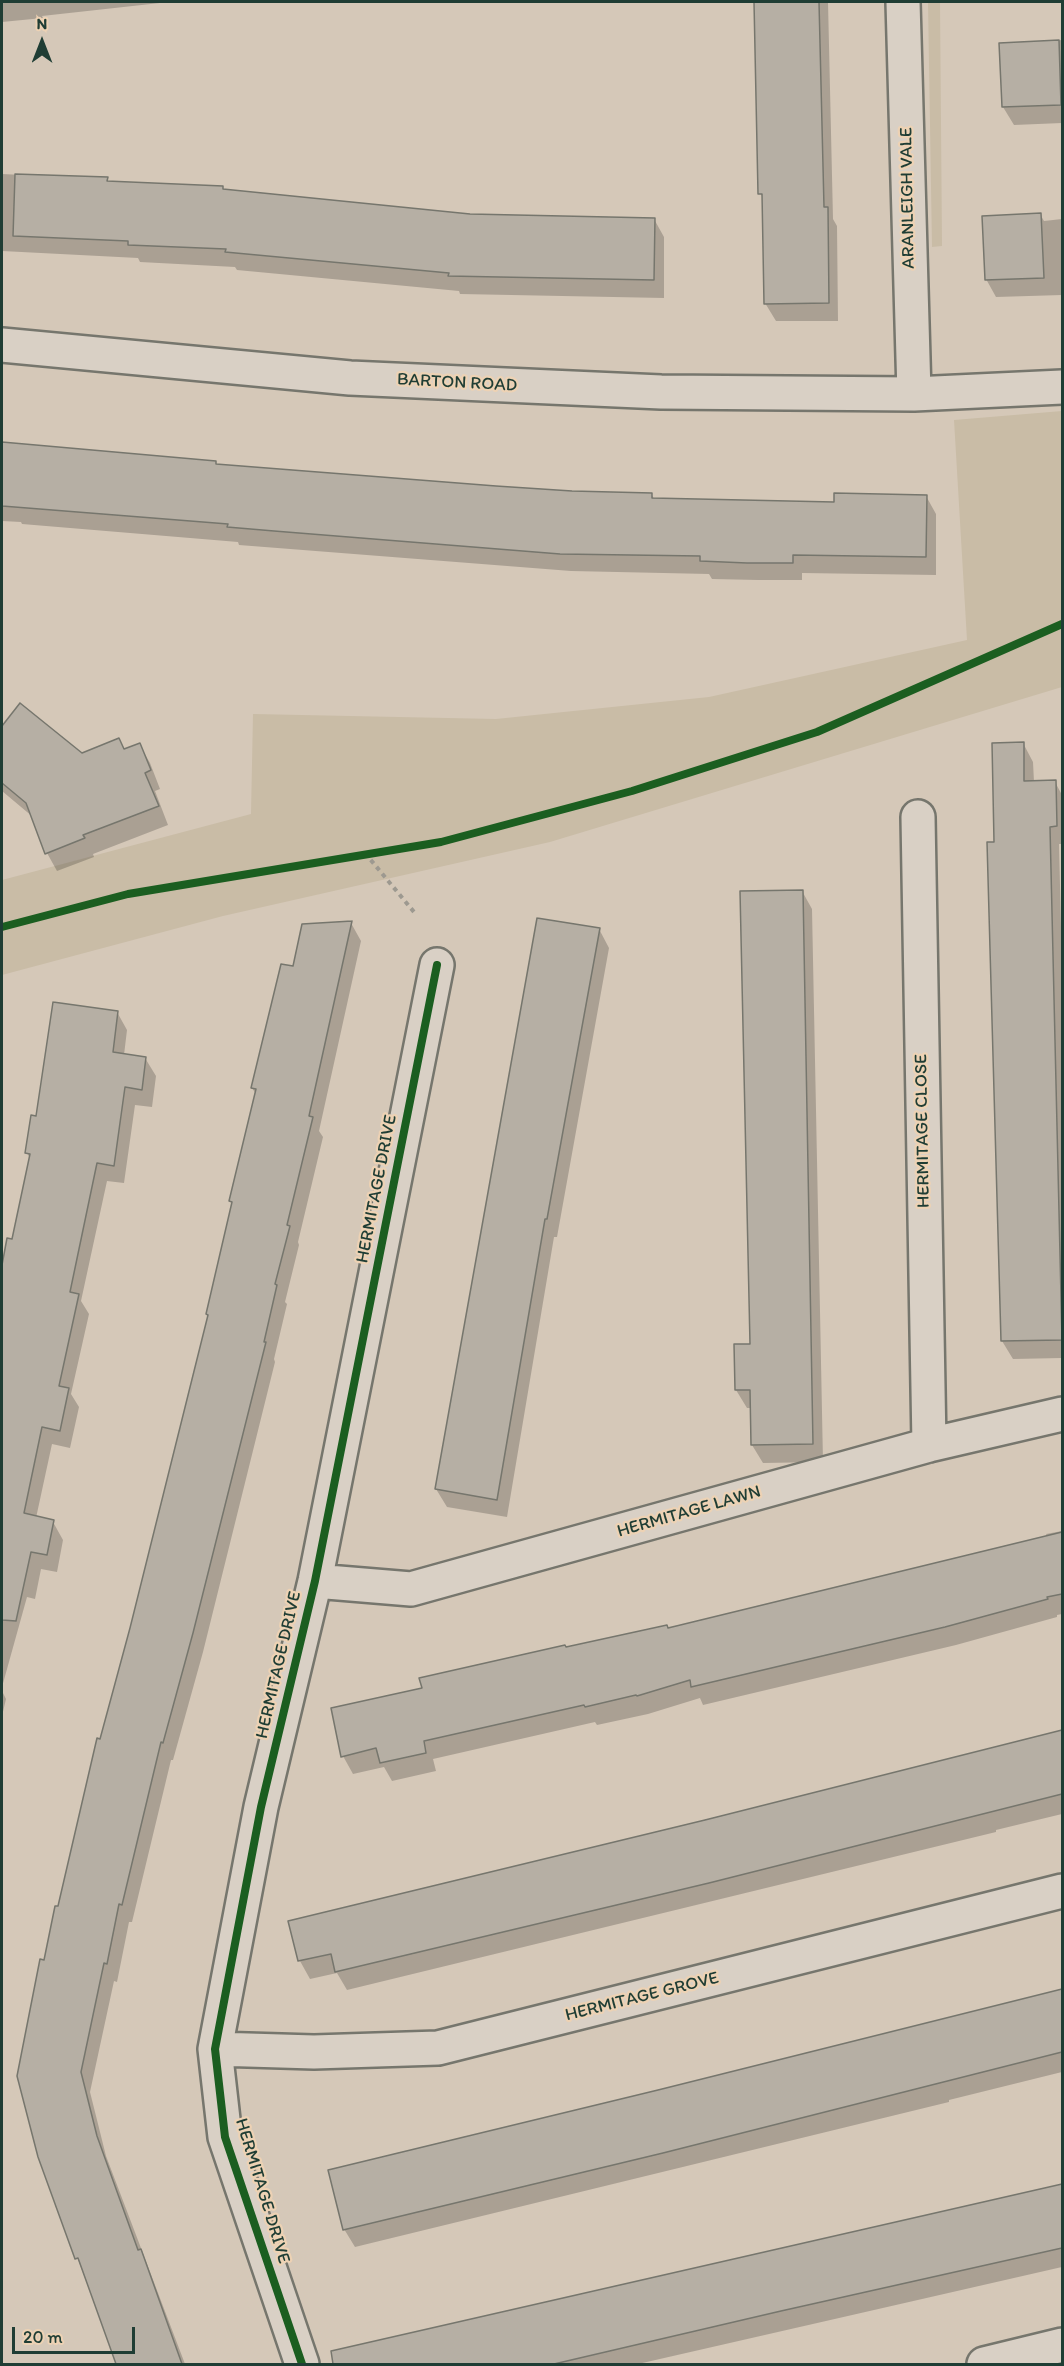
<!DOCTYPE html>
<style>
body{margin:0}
#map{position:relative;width:1064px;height:2366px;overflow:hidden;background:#d5c8b8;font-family:Itim,sans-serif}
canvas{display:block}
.frame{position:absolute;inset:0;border:3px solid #1f3d34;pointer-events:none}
.north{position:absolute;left:12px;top:12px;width:60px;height:60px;-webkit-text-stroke:4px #edd2b4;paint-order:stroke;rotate:0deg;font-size:16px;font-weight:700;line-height:24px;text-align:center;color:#1f3d34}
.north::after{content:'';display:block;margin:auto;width:21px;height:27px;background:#1f3d34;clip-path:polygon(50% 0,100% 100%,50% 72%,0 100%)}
.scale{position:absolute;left:12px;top:2327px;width:123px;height:27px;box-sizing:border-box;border:3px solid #1f3d34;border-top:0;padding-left:8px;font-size:18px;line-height:21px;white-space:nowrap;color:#1f3d34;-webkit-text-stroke:4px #edd2b4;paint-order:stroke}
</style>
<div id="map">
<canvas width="1064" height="2366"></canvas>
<div class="frame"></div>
<div class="north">N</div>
<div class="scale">20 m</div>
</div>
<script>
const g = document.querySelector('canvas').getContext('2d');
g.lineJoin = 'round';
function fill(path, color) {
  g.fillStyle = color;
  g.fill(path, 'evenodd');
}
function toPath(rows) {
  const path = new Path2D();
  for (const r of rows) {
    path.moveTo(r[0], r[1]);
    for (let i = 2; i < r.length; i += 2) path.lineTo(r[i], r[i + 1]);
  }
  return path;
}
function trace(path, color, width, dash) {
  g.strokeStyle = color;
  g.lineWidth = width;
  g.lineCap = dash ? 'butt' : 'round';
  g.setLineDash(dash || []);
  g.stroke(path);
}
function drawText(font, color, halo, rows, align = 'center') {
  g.font = font + ' Itim,sans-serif';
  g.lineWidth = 4.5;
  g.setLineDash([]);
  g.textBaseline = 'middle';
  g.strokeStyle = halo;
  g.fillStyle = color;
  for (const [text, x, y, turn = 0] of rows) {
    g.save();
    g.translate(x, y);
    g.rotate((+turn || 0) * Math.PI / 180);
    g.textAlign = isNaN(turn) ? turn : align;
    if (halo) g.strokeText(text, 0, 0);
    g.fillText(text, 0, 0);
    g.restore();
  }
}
fill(toPath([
 [928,2,940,2,942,246,932,247],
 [1062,411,1062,687,550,842,223,916,2,975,2,880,251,814,253,714,496,719,709,697,967,640,954,420]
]), '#c9bca6');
fill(toPath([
 [2,2,169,2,42,16,43,18,2,22],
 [756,2,828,2,833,219,837,226,838,321,776,321,765,303,764,199,760,193],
 [1062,40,1062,123,1014,125,1003,107,1001,45],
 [2,174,107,179,109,183,223,190,470,215,654,219,664,237,664,298,460,294,459,291,237,270,235,267,140,262,138,258,2,251],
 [1040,214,1044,221,1062,219,1062,295,996,297,986,279],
 [2,443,215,462,217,465,572,493,651,494,655,500,836,504,926,496,936,514,936,575,802,573,802,580,758,580,712,579,709,574,571,571,239,545,238,542,22,524,21,522,2,521],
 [21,705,81,754,124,750,139,744,150,763,160,789,155,791,168,825,93,854,94,857,57,871,47,853,33,817,2,791,2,728],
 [1023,743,1033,762,1034,782,1055,782,1062,795,1062,844,1059,844,1062,968,1062,1358,1013,1359,1002,1341,996,844],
 [802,891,812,909,823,1462,763,1463,752,1445,751,1408,747,1408,736,1390,735,1346,751,1346],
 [351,923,361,941,319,1131,323,1137,298,1242,299,1245,285,1302,287,1304,274,1359,275,1362,203,1652,173,1760,171,1760,132,1922,129,1922,117,1982,114,1981,90,2092,106,2156,185,2364,117,2364,39,2155,45,1962,209,1317,207,1314,232,1204,230,1201,256,1094,252,1088,294,968],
 [599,929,609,948,557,1237,554,1237,507,1517,447,1507,436,1489],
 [117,1012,127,1030,124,1055,145,1058,156,1076,152,1107,135,1105,124,1183,107,1181,81,1301,89,1314,71,1394,79,1407,70,1448,52,1444,36,1518,53,1522,63,1540,57,1572,41,1569,35,1599,27,1597,2,1687,2,1272,8,1240,14,1241,31,1160,27,1153,37,1117],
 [1062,1531,1062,1614,1057,1615,1057,1617,956,1645,703,1705,700,1698,648,1714,597,1725,595,1722,433,1759,436,1771,392,1781,384,1767,353,1774,343,1756,423,1689,566,1649,668,1630,1047,1537,1046,1534],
 [2,1691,6,1699,2,1716],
 [1062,1732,1062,1814,996,1830,996,1832,347,1990,337,1973,310,1979,300,1961,290,1922],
 [1062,1990,1062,2072,949,2100,949,2102,355,2247,344,2229,881,2037],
 [1062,2185,1062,2267,638,2364,393,2364,387,2340]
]), '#0003');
const building = toPath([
 [754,2,819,2,824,207,828,207,829,303,764,304,762,194,758,194,754,2],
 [1059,40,1061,105,1002,107,999,43,1059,40],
 [15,174,108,177,107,181,223,186,223,189,470,214,655,218,654,280,448,276,449,273,225,252,226,249,128,245,128,241,13,236,15,174],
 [1041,213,1044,278,985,280,982,216,1041,213],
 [2,442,216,461,216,464,496,486,572,491,652,493,652,498,834,502,834,493,927,495,926,557,793,555,793,563,747,563,700,561,700,556,560,554,274,531,227,527,228,524,2,506,2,442],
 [20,703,82,753,119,738,124,749,140,743,151,770,145,773,159,806,83,835,85,838,45,854,26,803,2,783,2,726,20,703],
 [1024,742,1024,781,1056,780,1057,826,1050,827,1062,1340,1001,1341,987,842,994,842,992,743,1024,742],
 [803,890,813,1444,751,1445,750,1390,735,1390,734,1344,750,1344,740,891,803,890],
 [537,918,600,928,547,1219,545,1219,497,1500,435,1489,537,918],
 [352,921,309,1116,313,1117,287,1225,290,1226,275,1284,277,1285,264,1342,266,1342,193,1633,163,1743,161,1742,122,1905,119,1904,107,1964,104,1963,81,2072,97,2136,138,2250,141,2249,182,2364,116,2364,78,2258,75,2259,38,2157,17,2076,40,1959,44,1960,55,1906,58,1906,97,1738,100,1739,130,1628,208,1315,206,1314,232,1202,229,1201,256,1089,251,1088,281,964,293,966,302,924,352,921],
 [53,1002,118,1011,113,1052,146,1057,142,1090,125,1087,114,1166,97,1163,70,1292,79,1294,59,1386,69,1388,60,1431,42,1427,24,1513,54,1520,47,1555,31,1552,16,1621,2,1620,2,1265,7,1238,12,1239,30,1154,25,1153,31,1115,36,1116,53,1002],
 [1062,1532,1062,1594,1047,1597,1048,1599,945,1627,691,1687,690,1680,637,1696,636,1695,585,1707,584,1705,424,1741,426,1753,380,1763,376,1748,341,1757,331,1708,422,1688,419,1678,565,1645,566,1647,667,1625,668,1628,1062,1532],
 [1062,1730,1062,1794,709,1883,335,1972,331,1954,298,1961,288,1921,705,1820,1062,1730],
 [1062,1989,1062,2052,663,2153,343,2230,328,2170,658,2090,1062,1989],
 [1062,2184,1062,2248,781,2311,554,2364,333,2364,331,2351,1062,2184]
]);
fill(building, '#b6afa4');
trace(building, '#76766d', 1.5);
const minor = toPath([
 [903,2,914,394],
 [2,345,350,378,661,392,914,394,1062,387],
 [918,817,929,1445],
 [315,1581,411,1589,929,1445,1062,1414],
 [215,2049,314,2052,438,2048,1062,1891],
 [302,2364,225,2137,215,2049,261,1807,315,1581,437,965],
 [984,2364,1062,2345]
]);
trace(minor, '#76766d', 38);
trace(toPath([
 [365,853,414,912]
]), '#9d9990', 4, [4.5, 4.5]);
trace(minor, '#d9d0c5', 33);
trace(toPath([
 [2,927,128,894,441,842,632,791,817,732,1062,624],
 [302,2364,225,2137,215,2049,261,1807,315,1581,437,965]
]), '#1b5e20', 8);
drawText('18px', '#1f3d34', '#edd2b4', [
 ["ARANLEIGH VALE",908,198,-91],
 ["BARTON ROAD",457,383,3],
 ["HERMITAGE CLOSE",923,1131,-91],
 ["HERMITAGE DRIVE",377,1189,-79],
 ["HERMITAGE LAWN",689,1512,-16],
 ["HERMITAGE DRIVE",279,1665,-77],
 ["HERMITAGE GROVE",642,1997,-14],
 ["HERMITAGE DRIVE",262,2191,73]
]);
</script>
